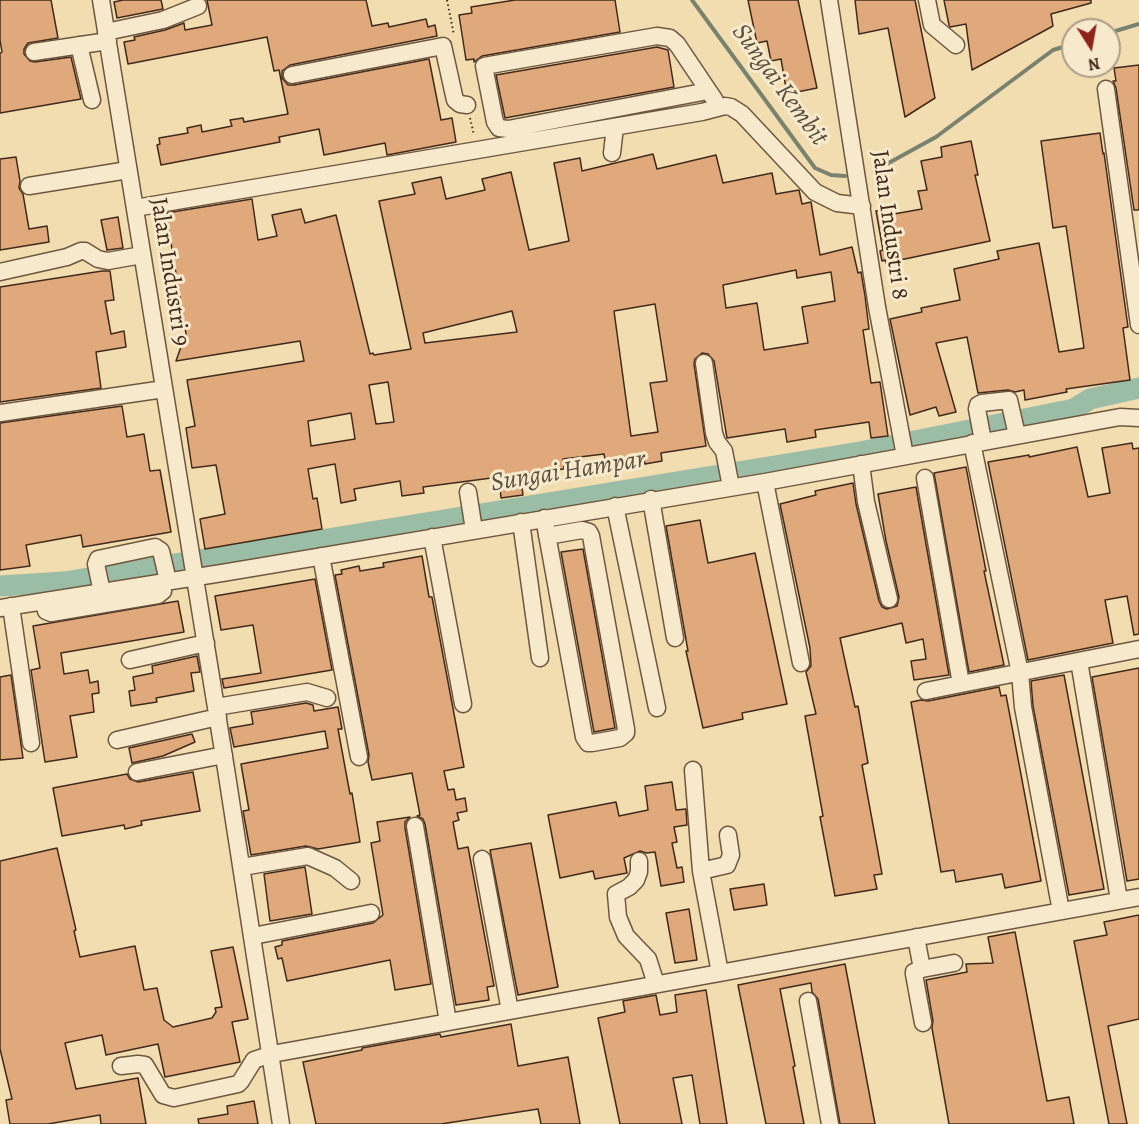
<!DOCTYPE html>
<style>
body{margin:0}
#map{position:relative;width:1139px;height:1124px;overflow:hidden;background:#f1ddb0;font-family:Alegreya,serif}
canvas{display:block}
.north{position:absolute;left:1061px;top:18px;width:60px;height:60px;box-sizing:border-box;background:#f6e9cc;border:2px solid #ae9d85;border-radius:50%;rotate:169deg;font-size:16px;font-weight:700;line-height:24px;text-align:center;color:#422a1b}
.north::after{content:'';display:block;margin:auto;width:21px;height:27px;background:#8f2418;clip-path:polygon(50% 0,100% 100%,50% 72%,0 100%)}
</style>
<div id="map">
<canvas width="1139" height="1124"></canvas>
<div class="north">N</div>
</div>
<script>
const g = document.querySelector('canvas').getContext('2d');
g.lineJoin = 'round';
function toPath(rows) {
  const path = new Path2D();
  for (const r of rows) {
    path.moveTo(r[0], r[1]);
    for (let i = 2; i < r.length; i += 2) path.lineTo(r[i], r[i + 1]);
  }
  return path;
}
function trace(path, color, width, dash) {
  g.strokeStyle = color;
  g.lineWidth = width;
  g.lineCap = dash ? 'butt' : 'round';
  g.setLineDash(dash || []);
  g.stroke(path);
}
function fill(path, color) {
  g.fillStyle = color;
  g.fill(path, 'evenodd');
}
function drawText(font, color, halo, rows, align = 'center') {
  g.font = font + ' Alegreya,serif';
  g.lineWidth = 6;
  g.setLineDash([]);
  g.textBaseline = 'middle';
  g.strokeStyle = halo;
  g.fillStyle = color;
  for (const [text, x, y, turn = 0] of rows) {
    g.save();
    g.translate(x, y);
    g.rotate((+turn || 0) * Math.PI / 180);
    g.textAlign = isNaN(turn) ? turn : align;
    if (halo) g.strokeText(text, 0, 0);
    g.fillText(text, 0, 0);
    g.restore();
  }
}
trace(toPath([
 [692,0,815,168,831,175,845,176],
 [1109,33,1139,24],
 [874,171,936,137,1053,50,1073,44]
]), '#78826e', 4);
trace(toPath([
 [0,586,64,582,860,452,1074,409,1090,399,1139,388]
]), '#9cbda5', 21);
const building = toPath([
 [0,0,51,0,58,38,28,43,24,49,24,54,30,61,35,62,71,57,81,99,0,113,0,53,2,52,0,40,0,0],
 [123,0,161,0,163,9,117,18,114,2,123,0],
 [207,0,366,0,372,26,388,23,389,27,426,19,428,27,435,25,437,36,290,65,282,71,282,78,288,85,294,85,429,59,441,120,452,118,456,142,387,155,385,143,324,155,319,129,279,137,280,142,161,165,157,145,160,144,159,138,188,133,187,128,201,125,202,132,232,126,230,120,243,118,244,122,288,114,279,70,274,71,267,37,128,64,124,42,135,40,134,37,165,30,184,23,185,30,212,25,207,0],
 [515,0,615,0,620,32,482,56,474,62,474,59,466,60,459,15,472,13,471,7,515,0],
 [748,0,798,0,817,88,787,94,781,59,771,61,767,41,757,43,748,0],
 [855,0,915,0,935,98,905,117,888,28,859,34,855,0],
 [944,0,1091,0,1091,3,1051,14,1053,26,972,70,966,24,950,27,949,25,944,0],
 [657,47,668,50,674,87,505,118,496,75,657,47],
 [1139,65,1139,210,1134,210,1116,88,1113,81,1116,81,1114,68,1139,65],
 [1100,133,1103,154,1104,153,1128,327,1123,328,1130,380,1066,389,1067,392,1025,400,1024,390,1015,392,1008,390,978,393,967,337,936,343,956,412,939,416,936,407,910,415,890,319,922,312,921,308,960,300,954,269,999,259,997,251,1039,243,1059,352,1084,348,1066,226,1053,228,1041,141,1100,133],
 [971,141,978,175,975,175,990,241,886,263,885,260,882,261,880,251,883,250,876,211,887,209,888,215,922,209,918,191,927,190,921,161,942,157,941,147,971,141],
 [653,154,657,169,716,155,723,183,772,173,776,194,799,190,802,204,811,202,820,255,852,247,858,273,861,272,865,296,869,329,863,330,871,383,880,382,888,436,871,438,869,422,815,430,816,437,787,442,785,429,727,438,714,361,708,354,702,353,695,359,694,364,706,446,661,453,662,461,645,464,644,459,606,464,604,454,563,459,564,469,520,474,523,495,501,498,499,477,423,487,424,493,402,496,400,481,354,489,356,500,341,503,335,464,308,469,313,499,317,498,322,529,205,549,200,519,225,514,216,465,192,468,186,428,195,426,187,380,304,361,300,341,176,361,183,341,187,340,166,213,252,199,258,240,277,236,272,215,301,209,305,223,336,215,370,354,373,353,374,355,411,349,379,201,415,194,412,183,441,177,446,199,485,190,482,179,511,172,529,250,569,241,554,163,580,158,582,171,653,154],
 [796,270,797,278,831,272,835,301,802,307,808,343,764,350,757,303,726,308,723,285,796,270],
 [655,304,667,381,650,383,658,432,631,436,614,311,655,304],
 [512,311,517,332,425,343,423,333,512,311],
 [388,382,394,422,376,424,369,385,388,382],
 [351,413,355,439,311,446,308,421,351,413],
 [16,157,20,181,19,188,23,194,29,229,47,226,49,242,0,250,0,159,16,157],
 [118,217,123,248,107,250,101,220,118,217],
 [102,271,110,271,114,300,105,301,111,334,124,331,126,347,96,352,101,388,0,402,0,287,102,271],
 [122,406,127,437,144,434,150,471,160,470,171,532,83,547,81,535,26,545,30,566,0,570,0,423,122,406],
 [1132,443,1133,449,1139,448,1139,634,1134,635,1127,596,1105,600,1113,643,1028,660,988,462,1029,455,1029,457,1077,447,1088,497,1110,493,1102,448,1132,443],
 [966,467,986,571,984,571,1004,665,969,672,934,473,966,467],
 [853,483,856,504,879,601,882,607,887,609,897,606,899,597,886,541,878,494,916,487,949,675,914,680,911,661,926,659,923,639,906,643,902,623,840,638,855,707,858,706,868,763,862,765,882,874,874,875,877,889,835,896,820,817,823,816,805,716,816,714,806,672,811,666,810,648,780,504,816,495,815,491,853,483],
 [700,520,708,563,755,553,787,704,742,713,743,719,703,728,686,651,688,651,666,526,700,520],
 [583,549,615,728,594,732,561,552,583,549],
 [422,556,429,597,432,597,464,767,444,771,448,790,454,789,456,800,465,798,467,811,457,813,459,820,453,822,458,849,468,847,494,986,487,987,489,1000,456,1005,425,824,423,819,417,816,420,815,412,773,372,780,368,762,369,755,335,575,342,574,341,570,359,566,360,571,384,567,383,563,422,556],
 [315,579,332,670,224,688,222,679,261,673,253,625,221,630,215,596,315,579],
 [178,601,184,632,61,653,64,674,88,670,90,683,98,681,99,693,92,694,94,712,70,716,77,757,45,762,31,670,40,668,33,626,178,601],
 [197,656,200,672,191,673,194,691,156,698,157,702,131,706,129,691,135,690,133,677,153,673,152,666,197,656],
 [1139,668,1139,879,1127,881,1092,677,1139,668],
 [11,675,23,758,0,760,0,677,11,675],
 [1064,675,1104,889,1069,895,1033,706,1031,681,1064,675],
 [999,687,1001,696,1006,695,1041,881,1005,888,1002,874,956,882,954,870,941,872,911,702,921,700,928,701,999,687],
 [306,703,313,705,314,711,338,707,342,729,338,729,350,794,352,793,360,842,318,849,306,846,251,855,243,811,249,810,241,764,328,748,325,731,234,747,230,728,253,724,251,712,306,703],
 [192,734,195,742,163,756,132,763,129,748,192,734],
 [193,772,200,811,141,821,142,825,125,829,124,825,62,836,53,788,127,774,130,779,138,782,193,772],
 [672,782,676,810,686,809,687,825,674,827,677,842,672,843,677,868,682,867,684,882,661,886,655,852,646,853,640,851,624,858,627,873,595,879,593,871,560,878,548,815,616,802,619,816,648,810,645,786,672,782],
 [410,817,405,822,405,828,431,984,395,990,390,960,287,981,282,958,278,959,275,947,282,945,282,941,373,923,383,915,371,843,380,841,377,822,410,817],
 [531,843,558,987,518,995,490,850,531,843],
 [57,848,76,930,74,931,80,957,135,946,144,990,157,988,164,1020,173,1027,212,1018,216,1012,215,1008,222,1007,211,951,233,947,248,1019,232,1022,240,1062,165,1077,158,1044,106,1055,102,1035,65,1043,76,1089,138,1078,146,1124,101,1124,100,1115,48,1124,10,1124,6,1100,12,1099,0,1049,0,861,57,848],
 [305,867,312,914,270,921,264,874,305,867],
 [764,884,767,905,734,910,730,889,764,884],
 [689,909,697,960,675,963,666,913,689,909],
 [1139,915,1139,1019,1108,1026,1127,1124,1109,1124,1074,941,1107,935,1104,922,1139,915],
 [1015,932,1047,1101,1069,1097,1074,1124,949,1124,932,1028,933,1021,926,980,967,972,966,964,993,963,988,937,1015,932],
 [845,964,875,1124,840,1124,818,999,812,992,811,983,780,989,795,1066,793,1067,804,1124,766,1124,738,985,845,964],
 [706,990,727,1124,700,1124,692,1075,673,1078,682,1124,620,1124,598,1018,625,1012,623,1001,656,995,660,1015,677,1012,675,995,706,990],
 [511,1024,518,1066,568,1057,580,1124,541,1124,538,1109,441,1124,316,1124,303,1062,362,1050,362,1048,440,1034,441,1037,511,1024],
 [254,1101,258,1124,199,1124,198,1119,228,1114,227,1106,254,1101]
]);
fill(building, '#dfa97c');
trace(building, '#422a1b', 1.5);
const minor = toPath([
 [101,0,226,769,281,1124],
 [829,0,877,307,905,456],
 [927,0,932,25,956,45],
 [106,32,163,20,198,6],
 [79,45,92,100],
 [34,52,108,41],
 [292,75,443,46,455,100,460,104,467,105],
 [1106,89,1139,325],
 [708,91,508,129,499,128,495,122,484,66,657,36,670,38,677,44,714,99,718,107],
 [612,153,615,127],
 [29,186,128,170],
 [135,208,702,112,725,106,731,107,742,114,815,192,837,203,862,206],
 [0,272,67,257,81,251,85,251,98,259,108,261,142,255],
 [704,363,714,433,717,442,724,451,731,487],
 [0,413,164,389],
 [983,441,977,409,978,405,982,403,1009,400,1017,435],
 [972,443,1020,673,1023,707,1061,911],
 [861,464,866,502,889,599],
 [925,478,961,684,1139,649],
 [765,482,801,663],
 [468,492,474,530],
 [651,499,675,638],
 [615,506,657,708],
 [544,518,584,737,588,743,592,743,620,738,626,733,626,729,591,536,589,532,582,530,547,536],
 [521,522,540,658],
 [432,537,463,704],
 [321,556,359,757],
 [102,592,96,564,98,559,155,547,161,551,168,581],
 [44,601,46,611,51,613,158,595,163,591,162,582],
 [11,606,31,743],
 [0,608,222,573,765,482,1120,417,1139,418],
 [130,660,206,643],
 [1079,661,1119,900],
 [926,691,961,684],
 [216,707,307,692,327,698],
 [117,740,218,717],
 [693,770,701,871],
 [137,772,224,755],
 [415,826,448,1022],
 [482,859,510,1011],
 [639,861,639,872,636,880,629,887,616,894,618,917,626,936,648,959,656,984],
 [242,867,308,856,335,868,351,881],
 [253,936,371,913],
 [916,937,922,969,954,963],
 [922,969,914,972,914,974,923,1023],
 [720,973,701,871,727,865,731,855,728,835],
 [808,1001,830,1124],
 [121,1066,138,1064,145,1065,163,1095,174,1098,238,1084,241,1081,254,1060,272,1054,1139,897]
]);
trace(minor, '#6e5740', 19);
trace(toPath([
 [447,0,454,35],
 [470,118,474,135]
]), '#422a1b', 2, [1.5, 3]);
trace(minor, '#f6e9cc', 16);
drawText('24px', '#422a1b', '#f6e9cc', [
 ["Jalan Industri 8",889,225,82],
 ["Jalan Industri 9",169,272,81]
]);
drawText('italic 26px', '#584f3e', '#f6e9cc', [
 ["Sungai Kembit",779,85,54],
 ["Sungai Hampar",568,472,-9]
]);
</script>
